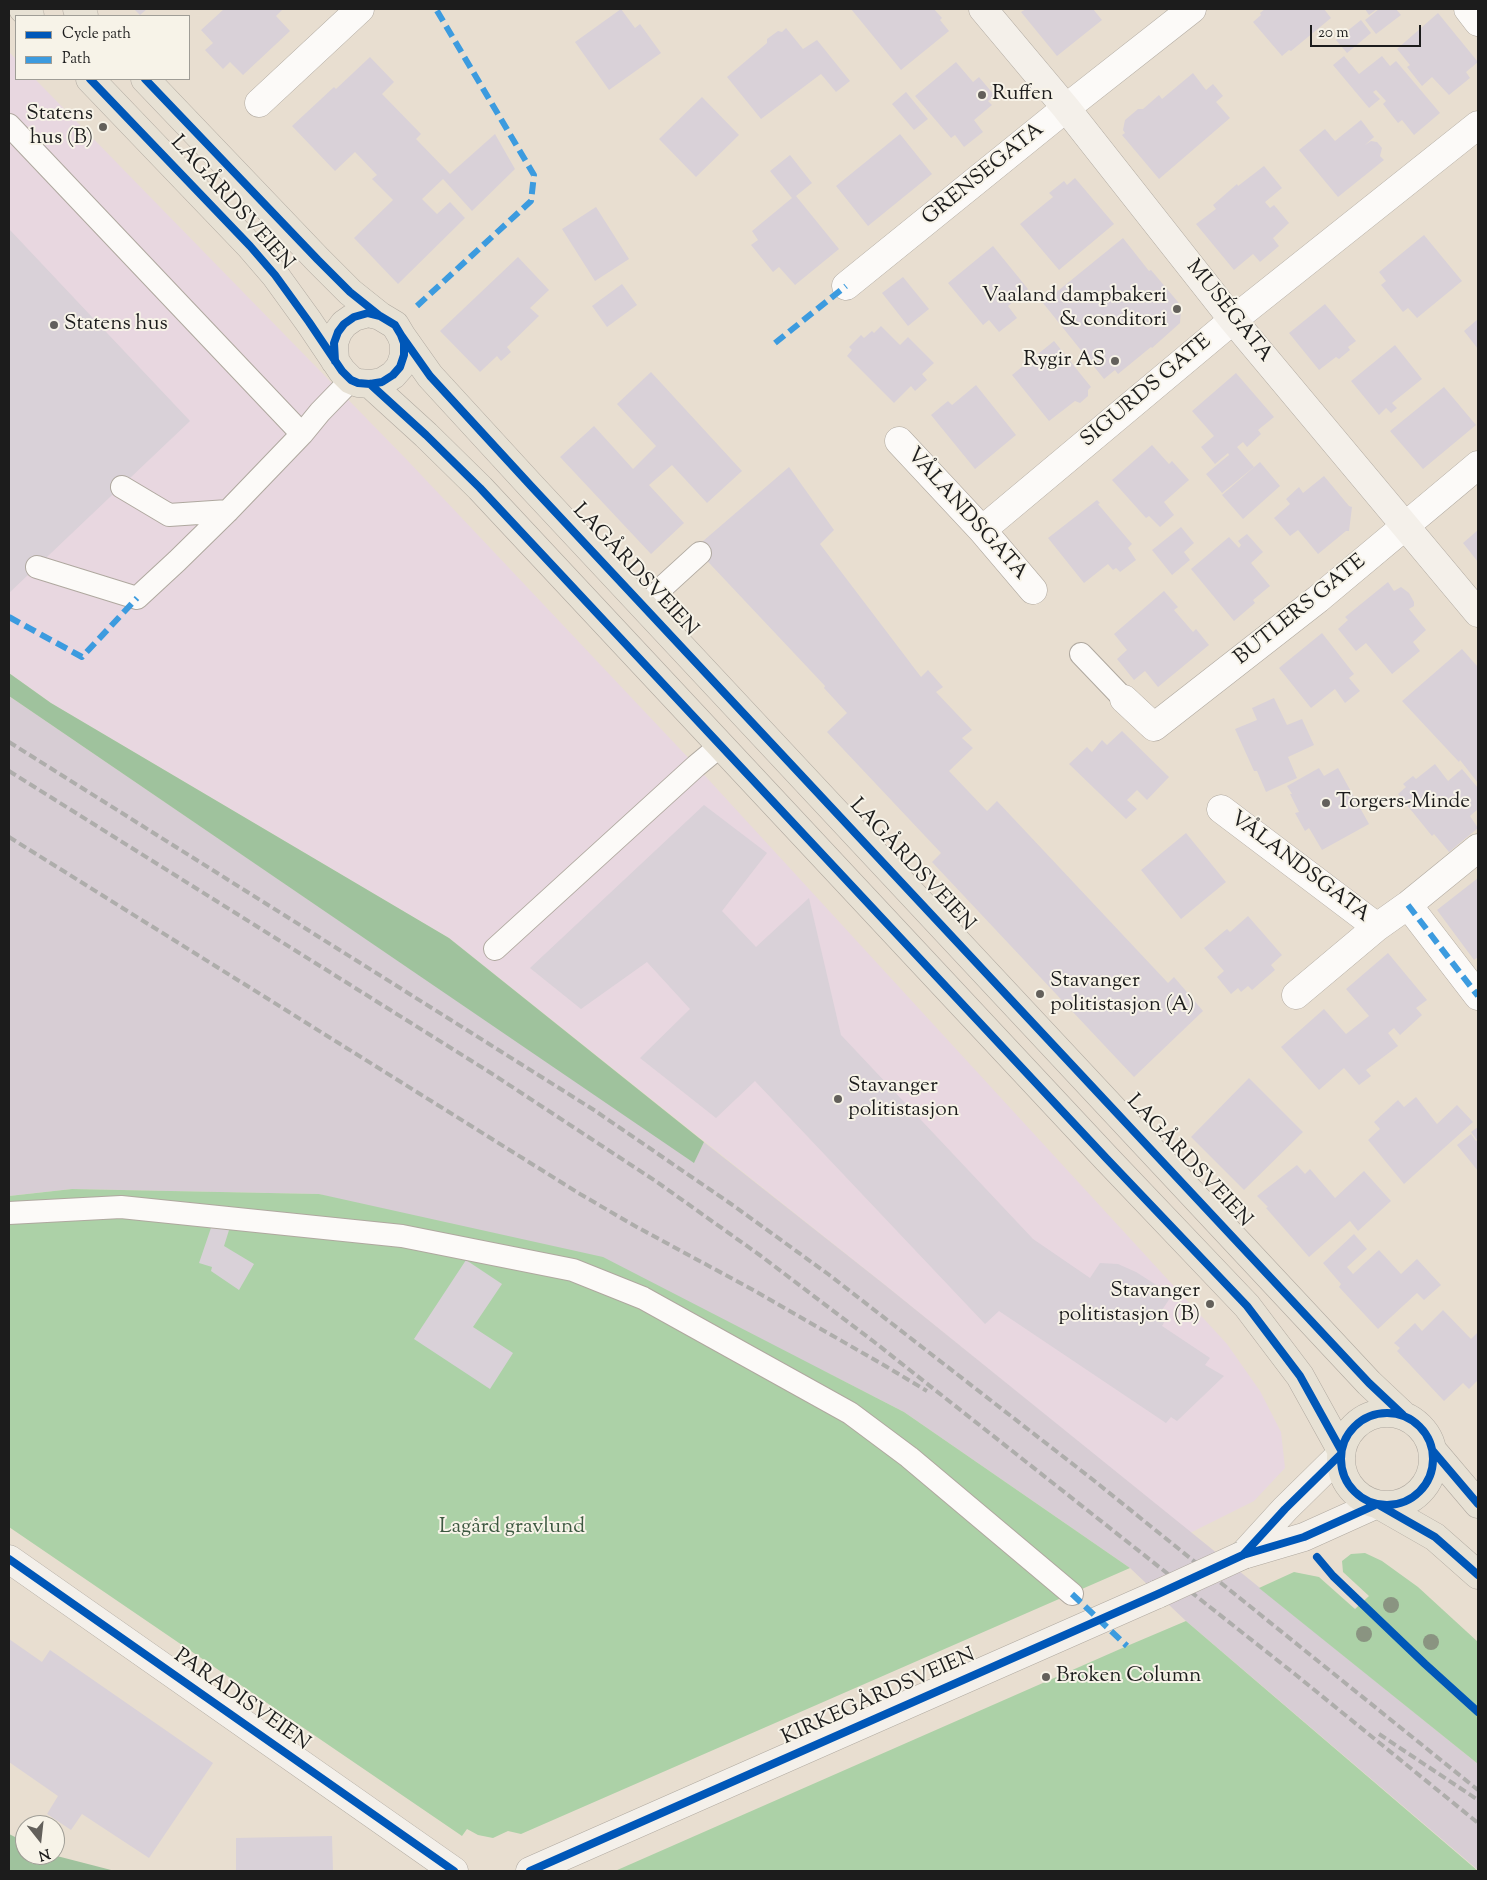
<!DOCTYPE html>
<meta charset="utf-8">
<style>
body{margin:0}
#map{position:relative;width:1487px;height:1880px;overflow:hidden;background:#e8ded0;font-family:"Sorts Mill Goudy",serif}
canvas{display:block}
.frame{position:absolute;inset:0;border:10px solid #1c1c1c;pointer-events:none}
.legend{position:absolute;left:15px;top:15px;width:175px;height:65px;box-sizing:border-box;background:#f7f3e8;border:1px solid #9f9d96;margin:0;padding:6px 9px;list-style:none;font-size:15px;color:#1c1c1c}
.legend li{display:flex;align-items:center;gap:10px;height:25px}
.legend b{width:25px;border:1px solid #9f9d96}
.north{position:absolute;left:15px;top:1815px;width:50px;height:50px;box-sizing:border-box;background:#f7f3e8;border:1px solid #9f9d96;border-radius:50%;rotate:164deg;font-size:14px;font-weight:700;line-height:20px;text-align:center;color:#1c1c1c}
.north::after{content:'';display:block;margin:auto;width:18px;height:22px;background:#63605b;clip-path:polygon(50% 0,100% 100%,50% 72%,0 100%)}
.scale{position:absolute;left:1310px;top:25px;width:111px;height:22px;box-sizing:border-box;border:2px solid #1c1c1c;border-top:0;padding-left:6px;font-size:15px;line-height:18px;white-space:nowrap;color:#1c1c1c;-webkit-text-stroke:4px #f7f3e8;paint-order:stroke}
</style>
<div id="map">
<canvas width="1487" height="1880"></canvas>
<div class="frame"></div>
<ul class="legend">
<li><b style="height:6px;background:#0057b8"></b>Cycle path</li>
<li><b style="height:6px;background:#3c9bdf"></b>Path</li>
</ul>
<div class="north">N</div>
<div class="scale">20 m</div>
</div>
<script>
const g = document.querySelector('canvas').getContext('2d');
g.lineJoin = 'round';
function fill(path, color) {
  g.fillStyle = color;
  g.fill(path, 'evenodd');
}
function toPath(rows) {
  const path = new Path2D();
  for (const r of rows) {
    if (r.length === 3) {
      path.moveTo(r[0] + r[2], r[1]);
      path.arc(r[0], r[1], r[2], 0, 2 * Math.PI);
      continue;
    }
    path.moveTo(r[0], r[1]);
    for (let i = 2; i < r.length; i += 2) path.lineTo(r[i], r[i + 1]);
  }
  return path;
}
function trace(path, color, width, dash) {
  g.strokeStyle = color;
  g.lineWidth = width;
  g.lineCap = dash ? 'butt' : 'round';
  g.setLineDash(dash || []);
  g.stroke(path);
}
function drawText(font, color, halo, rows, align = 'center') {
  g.font = font + ' "Sorts Mill Goudy",serif';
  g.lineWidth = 4;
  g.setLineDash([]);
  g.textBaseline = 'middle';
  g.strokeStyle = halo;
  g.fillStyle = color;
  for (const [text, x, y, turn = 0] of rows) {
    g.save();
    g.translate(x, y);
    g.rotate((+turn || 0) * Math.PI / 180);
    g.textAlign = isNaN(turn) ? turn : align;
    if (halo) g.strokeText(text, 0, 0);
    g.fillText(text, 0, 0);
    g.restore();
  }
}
fill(toPath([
 [9,52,16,59,16,79,35,79,408,461,696,766,1227,1344,1260,1391,1281,1432,1285,1468,1254,1501,1190,1533,885,1285,449,938,51,703,9,673]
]), '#e8d7e0');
fill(toPath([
 [9,696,694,1162,704,1142,885,1285,1478,1764,1478,1870,1186,1621,1130,1568,904,1412,824,1371,319,1194,72,1189,9,1196]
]), '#d7cdd4');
fill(toPath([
 [72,1189,319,1194,603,1257,904,1412,1130,1568,521,1834,508,1831,493,1838,478,1835,467,1829,462,1836,9,1527,9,1196],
 [1365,1553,1382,1561,1418,1587,1478,1642,1478,1764,1259,1588,1294,1572,1319,1577,1355,1609,1369,1596,1343,1572,1342,1561,1351,1554],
 [1186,1621,1478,1871,615,1871,1127,1646]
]), '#acd1a7');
fill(toPath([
 [9,673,51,703,449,938,704,1142,694,1163,9,696],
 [9,1834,25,1842,25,1855,53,1855,115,1871,9,1871]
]), '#9fc29d');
fill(toPath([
 [134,9,147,9,140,15],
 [224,9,283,9,276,16,290,31,243,75,230,62,223,69,205,50,213,43,201,30],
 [621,9,635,28,640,24,661,53,609,90,575,42],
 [851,9,934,9,942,18,940,20,949,31,901,70],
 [1026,9,1093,9,1102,20,1057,56,1021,12],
 [1265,9,1324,9,1331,18,1291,51,1289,50,1282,56,1253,22,1261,15,1260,13],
 [1365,9,1377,9,1369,15],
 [1379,9,1396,9,1401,15,1376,34,1365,20],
 [1438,13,1478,62,1466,72,1470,78,1449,95,1432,77,1422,86,1407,67,1410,65,1397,49],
 [1361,20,1371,33,1347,53,1336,40],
 [786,28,803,49,817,40,850,81,836,92,821,74,761,119,727,77,767,43,767,39,778,31,782,32],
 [1344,56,1359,74,1382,56,1390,66,1396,61,1440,113,1414,135,1402,120,1398,123,1383,104,1386,101,1376,90,1373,92,1380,99,1369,108,1333,65],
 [370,57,394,82,382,94,421,134,416,139,450,174,495,134,515,169,472,211,443,179,422,199,437,214,450,202,465,218,398,284,354,238,393,200,372,179,377,175,355,152,335,171,292,126,334,87,336,89],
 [956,62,973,82,979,77,995,96,988,101,992,105,974,120,983,132,964,147,955,135,951,138,915,96],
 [1193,73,1206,90,1213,84,1223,96,1216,102,1230,118,1159,179,1122,135,1125,133,1123,130,1125,120,1138,109,1143,109,1159,95,1162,99],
 [906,92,928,119,914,130,892,104],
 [702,97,739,135,696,177,659,139],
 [1361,120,1374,137,1365,145,1371,141,1377,142,1382,148,1380,156,1384,160,1338,197,1299,150,1325,129,1335,141],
 [900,134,932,174,868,226,836,186],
 [790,155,812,183,796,196,839,249,795,285,779,267,773,272,751,245,758,240,752,231,792,198,770,171],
 [1264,166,1282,188,1265,202,1270,208,1274,205,1289,223,1273,238,1279,246,1260,262,1253,254,1234,270,1196,224,1216,209,1213,205,1237,184,1238,186],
 [1075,178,1114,224,1059,270,1020,224,1053,197,1049,193,1064,181,1067,185],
 [596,207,629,259,595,281,562,229],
 [9,229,190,421,9,593],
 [1424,235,1462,281,1417,318,1408,308,1403,312,1381,285,1386,281,1379,272],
 [1123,238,1149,271,1151,270,1178,302,1181,309,1180,323,1152,348,1151,347,1118,374,1115,370,1104,379,1043,303],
 [993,246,1028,289,1008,306,1017,318,999,332,989,320,983,325,948,283],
 [518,257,549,290,530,308,539,316,507,347,511,352,501,361,497,356,480,372,440,331],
 [903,277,929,309,908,326,882,293],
 [622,284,637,305,607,327,592,306],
 [1325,304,1356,341,1348,347,1350,350,1339,359,1336,357,1319,370,1289,333],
 [1478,319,1478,349,1464,331],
 [881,326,900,345,908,337,934,363,922,374,927,380,915,391,911,386,894,403,847,356,852,350,849,347,861,335,864,338,872,331,874,333],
 [1054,341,1091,387,1088,390,1088,396,1080,403,1075,401,1049,421,1012,375],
 [1395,345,1422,379,1392,403,1397,408,1391,413,1386,408,1379,415,1351,381],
 [651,372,742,471,707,503,672,465,649,485,684,523,651,554,560,457,594,426,633,469,656,446,617,404],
 [1236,373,1274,417,1258,430,1261,434,1247,447,1243,442,1237,447,1254,467,1222,493,1206,474,1229,455,1228,453,1215,464,1201,447,1214,436,1192,411],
 [976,385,1016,435,975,469,931,415,948,401,952,405],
 [1444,387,1476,425,1423,469,1390,431],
 [1152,445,1169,464,1172,461,1189,480,1164,502,1174,515,1160,527,1149,516,1146,518,1112,480],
 [1260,462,1280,486,1243,519,1222,495],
 [789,467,834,530,820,544,921,677,928,670,943,687,936,692,972,730,962,738,973,748,949,771,987,811,997,801,1168,983,1174,977,1203,1011,1134,1077,932,862,941,853,827,732,847,713,824,688,825,686,695,548],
 [1324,476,1349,506,1352,507,1349,531,1346,531,1318,554,1298,530,1290,536,1274,518,1290,504,1286,499,1299,487,1303,493],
 [1097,500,1100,503,1098,504,1132,544,1128,548,1136,560,1120,572,1116,568,1113,570,1108,564,1084,583,1048,538],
 [1181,527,1194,543,1184,552,1190,560,1172,575,1152,550],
 [1478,530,1478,562,1463,543],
 [1247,534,1263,552,1251,563,1270,586,1253,600,1255,603,1234,621,1191,569,1229,537,1239,548,1241,545,1238,541],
 [1388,582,1394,591,1401,587,1409,593,1414,602,1414,606,1409,609,1426,630,1413,642,1420,651,1392,674,1366,643,1356,651,1338,629,1348,620,1345,617],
 [1164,591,1178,607,1174,610,1193,632,1196,629,1209,645,1158,687,1145,671,1134,680,1117,659,1127,650,1114,634],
 [1322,633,1354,674,1349,678,1360,691,1345,703,1335,689,1311,708,1279,668],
 [1462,649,1478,667,1478,783,1460,760,1459,762,1402,701],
 [1274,698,1287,725,1302,719,1314,745,1288,757,1297,778,1266,792,1257,771,1254,771,1235,729,1257,720,1252,708],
 [1122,731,1169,777,1147,800,1137,790,1127,800,1137,809,1126,819,1069,764,1087,747,1092,752,1102,740,1107,745],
 [1435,764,1448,781,1462,769,1478,788,1478,809,1470,816,1478,828,1449,852,1434,834,1432,836,1398,794,1406,787,1403,784,1413,776,1416,779],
 [1319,768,1324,776,1338,768,1369,824,1322,850,1309,828,1305,831,1295,813,1299,812,1290,794,1292,794,1287,786],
 [704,805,767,853,722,911,756,947,809,898,841,1035,1033,1239,1090,1278,1100,1263,1118,1264,1136,1272,1172,1295,1158,1316,1165,1321,1162,1326,1210,1358,1205,1365,1224,1376,1177,1421,1171,1417,1166,1423,999,1311,985,1324,755,1081,716,1118,640,1058,690,1009,647,962,581,1009,530,968],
 [1186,833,1226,882,1181,919,1141,870],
 [1478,878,1478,957,1474,960,1437,910],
 [1248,916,1282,955,1271,965,1275,970,1252,990,1248,986,1241,992,1238,988,1231,994,1217,977,1224,971,1204,948,1227,929,1230,932],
 [1388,953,1427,1000,1416,1008,1422,1015,1400,1035,1394,1028,1388,1033,1398,1046,1366,1070,1371,1076,1359,1085,1344,1068,1319,1090,1281,1047,1324,1009,1346,1034,1369,1016,1346,989],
 [1249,1078,1303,1132,1244,1190,1191,1137],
 [1416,1097,1437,1124,1457,1105,1473,1122,1404,1184,1368,1140,1380,1129,1374,1122,1398,1100,1404,1107],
 [1478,1127,1478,1171,1457,1145,1471,1134,1476,1141,1477,1140,1471,1132],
 [1297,1165,1305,1174,1310,1169,1335,1198,1364,1171,1391,1201,1358,1231,1350,1221,1309,1257,1266,1208,1268,1207,1257,1196],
 [213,1222,230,1227,224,1246,254,1264,239,1290,211,1271,212,1267,199,1263],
 [1354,1234,1367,1249,1347,1267,1353,1274,1379,1250,1401,1274,1417,1259,1441,1285,1424,1300,1417,1293,1378,1329,1339,1287,1341,1284,1323,1263],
 [466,1260,502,1284,473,1327,513,1353,490,1389,414,1339],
 [1443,1310,1471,1339,1478,1332,1478,1380,1469,1389,1463,1383,1444,1401,1397,1351,1400,1348,1394,1343,1415,1323,1422,1331],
 [9,1639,42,1662,50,1650,213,1763,149,1858,82,1814,71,1830,47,1814,58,1796,9,1762],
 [332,1836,333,1871,236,1871,236,1838]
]), '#d9d1d8');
const lane = toPath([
 [9,125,302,434],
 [122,487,169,515,228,511],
 [37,567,137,598,177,561,228,511,302,434,320,412,351,380],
 [645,607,666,584,700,553],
 [1081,654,1124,699],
 [495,949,696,766,720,746],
 [9,1213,121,1207,402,1236,573,1270,643,1298,850,1413,909,1457,1072,1594]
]);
const street = toPath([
 [1468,9,1478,22],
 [259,103,360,9],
 [846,286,1066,108,1192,9],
 [899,441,982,530,1033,590],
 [982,530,1233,320,1478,125],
 [1124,699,1154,727,1318,599,1478,465],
 [1221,809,1377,927],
 [1408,905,1478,996],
 [1296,995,1377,927,1408,905,1478,848]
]);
const secondary = toPath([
 [983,9,1066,108,1233,320,1478,613],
 [1243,1555,1304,1537,1375,1505],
 [1243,1555,1285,1509,1341,1454],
 [9,1559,454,1871],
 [530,1871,1158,1594]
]);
const primary = toPath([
 [23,9,30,16],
 [77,9,84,16],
 [90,79,250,246,275,275,309,322,342,371,351,380,358,383,370,384,382,382,393,375,400,367,404,355,404,343,401,335,395,325,380,316,368,313,354,317,344,324,338,332,334,343,335,361],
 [145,79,318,260,350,292,380,316],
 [401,335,430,376,531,486,1369,1383,1403,1415],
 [370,384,426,435,480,488,1107,1159,1247,1306,1300,1376,1341,1450],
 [1387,1459,46],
 [1433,1451,1478,1504],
 [1379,1505,1435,1537,1478,1575]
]);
trace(lane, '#afa89f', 24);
trace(street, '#afa89f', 29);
trace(secondary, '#afa89f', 29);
trace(primary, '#afa89f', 29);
trace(lane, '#fcfaf8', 22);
trace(street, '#fcfaf8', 28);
trace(secondary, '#f4f0ea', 28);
trace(primary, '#e7e1d4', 28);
trace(toPath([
 [9,742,594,1110,734,1206,828,1274,1092,1479,1478,1790],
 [9,771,494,1075,657,1182,761,1256,873,1341,1296,1675,1478,1823],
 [9,837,580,1194,635,1226,755,1291,887,1367,927,1391],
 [1379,1734,1478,1800]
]), '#aeadab', 4, [8, 4]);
const secondaryBridge = toPath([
 [1158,1594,1243,1555]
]);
trace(secondaryBridge, '#afa89f', 29, []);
trace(secondaryBridge, '#f4f0ea', 28);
trace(toPath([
 [417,306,531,201,534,175,436,9],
 [775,343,846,286],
 [9,617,82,657,137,598],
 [1408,905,1478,996],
 [1072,1594,1127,1646]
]), '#3c9bdf', 6, [12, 6]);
trace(toPath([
 [90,79,250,246,275,275,309,322,342,371,351,380,358,383,370,384,382,382,393,375,400,367,404,355,404,343,401,335,395,325,380,316,368,313,354,317,344,324,338,332,334,343,335,361],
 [145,79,318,260,350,292,380,316],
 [401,335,430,376,531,486,1369,1383,1403,1415],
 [370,384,426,435,480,488,1107,1159,1247,1306,1300,1376,1341,1450],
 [1387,1459,46],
 [1433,1451,1478,1504],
 [1379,1505,1435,1537,1478,1575],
 [1243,1555,1285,1509,1341,1454],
 [1317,1557,1333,1576,1425,1664,1478,1712],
 [9,1559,454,1871],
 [530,1871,1158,1594,1243,1555,1304,1537,1375,1505]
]), '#0057b8', 8);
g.fillStyle = '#8a9481';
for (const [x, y] of [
 [1391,1605],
 [1364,1634],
 [1431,1642]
]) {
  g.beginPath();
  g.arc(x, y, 8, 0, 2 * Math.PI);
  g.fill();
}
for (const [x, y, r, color] of [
 [982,95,5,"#63605b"],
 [103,127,5,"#63605b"],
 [1177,309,5,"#63605b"],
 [54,325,5,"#63605b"],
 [1115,361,5,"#63605b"],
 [1326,803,5,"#63605b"],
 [1040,994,5,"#63605b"],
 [838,1099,5,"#63605b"],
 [1210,1304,5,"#63605b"],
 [1046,1677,5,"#63605b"]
]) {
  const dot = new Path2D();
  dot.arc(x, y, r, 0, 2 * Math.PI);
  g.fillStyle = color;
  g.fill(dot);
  trace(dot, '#f7f3e8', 2);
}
drawText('21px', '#1c1c1c', '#f7f3e8', [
 ["Ruffen",992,95],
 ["Statens",93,115,"right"],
 ["hus (B)",93,139,"right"],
 ["Vaaland dampbakeri",1167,297,"right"],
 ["& conditori",1167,321,"right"],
 ["Statens hus",64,325],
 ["Rygir AS",1105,361,"right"],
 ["Torgers-Minde",1336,803],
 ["Stavanger",1050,982],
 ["politistasjon (A)",1050,1006],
 ["Stavanger",848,1087],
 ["politistasjon",848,1111],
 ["Stavanger",1200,1292,"right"],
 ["politistasjon (B)",1200,1316,"right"],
 ["Broken Column",1056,1677]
], 'left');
drawText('21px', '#1c1c1c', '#f7f3e8', [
 ["GRENSEGATA",984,175,-39],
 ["LAGÅRDSVEIEN",231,204,48],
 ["MUSÉGATA",1228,312,51],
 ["SIGURDS GATE",1147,392,-40],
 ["VÅLANDSGATA",966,515,48],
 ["LAGÅRDSVEIEN",634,571,47],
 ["BUTLERS GATE",1301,611,-39],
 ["LAGÅRDSVEIEN",911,866,47],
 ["VÅLANDSGATA",1299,868,37],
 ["LAGÅRDSVEIEN",1188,1162,47],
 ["KIRKEGÅRDSVEIEN",879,1698,-24],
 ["PARADISVEIEN",241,1701,35]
]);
drawText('21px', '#3d5841', '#f7f3e8', [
 ["Lagård gravlund",512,1528]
]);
</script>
